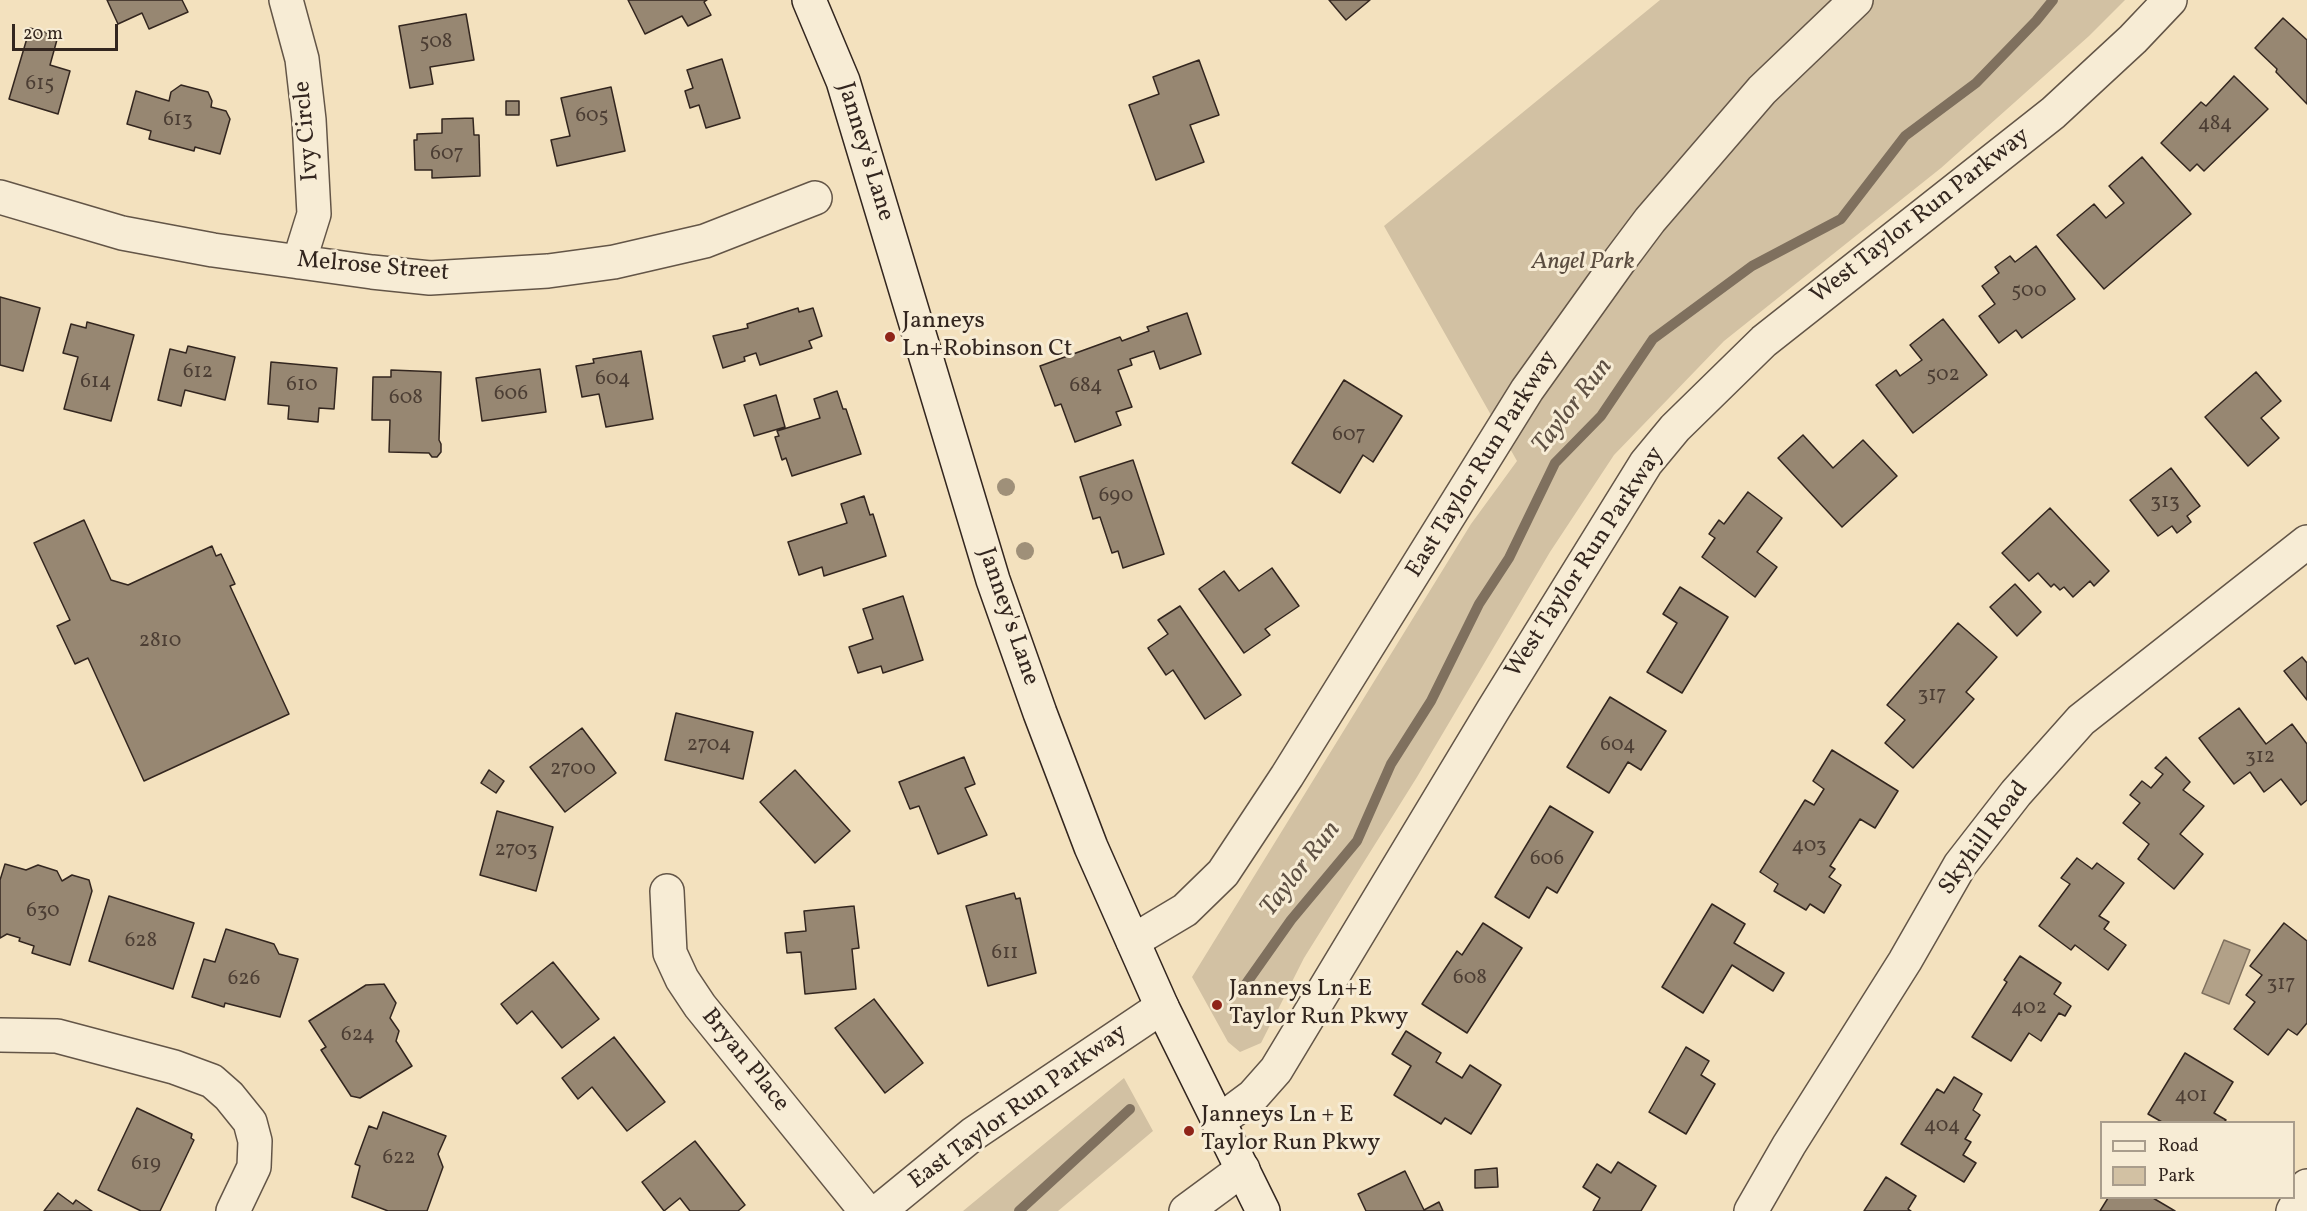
<!DOCTYPE html>
<style>
body{margin:0}
#map{position:relative;width:2307px;height:1211px;overflow:hidden;background:#f3e1be;font-family:Vollkorn,serif}
canvas{display:block}
.legend{position:absolute;left:2100px;top:1121px;width:195px;height:78px;box-sizing:border-box;background:#f7ecd5;border:2px solid #a99d8c;margin:0;padding:8px 10px;list-style:none;font-size:18px;color:#33261f}
.legend li{display:flex;align-items:center;gap:12px;height:30px}
.legend b{width:30px;border:2px solid #a99d8c}
.scale{position:absolute;left:12px;top:24px;width:106px;height:27px;box-sizing:border-box;border:3px solid #33261f;border-top:0;padding-left:8px;font-size:18px;line-height:21px;white-space:nowrap;color:#33261f;-webkit-text-stroke:4px #f7ecd5;paint-order:stroke}
</style>
<div id="map">
<canvas width="2307" height="1211"></canvas>
<ul class="legend">
<li><b style="height:8px;background:#f7ecd5"></b>Road</li>
<li><b style="height:16px;background:#d2c1a3"></b>Park</li>
</ul>
<div class="scale">20 m</div>
</div>
<script>
const g = document.querySelector('canvas').getContext('2d');
g.lineJoin = 'round';
function fill(path, color) {
  g.fillStyle = color;
  g.fill(path, 'evenodd');
}
function toPath(rows) {
  const path = new Path2D();
  for (const r of rows) {
    path.moveTo(r[0], r[1]);
    for (let i = 2; i < r.length; i += 2) path.lineTo(r[i], r[i + 1]);
  }
  return path;
}
function trace(path, color, width, dash) {
  g.strokeStyle = color;
  g.lineWidth = width;
  g.lineCap = dash ? 'butt' : 'round';
  g.setLineDash(dash || []);
  g.stroke(path);
}
function drawText(font, color, halo, rows, align = 'center') {
  g.font = font + ' Vollkorn,serif';
  g.lineWidth = 6;
  g.setLineDash([]);
  g.textBaseline = 'middle';
  g.strokeStyle = halo;
  g.fillStyle = color;
  for (const [text, x, y, turn = 0] of rows) {
    g.save();
    g.translate(x, y);
    g.rotate((+turn || 0) * Math.PI / 180);
    g.textAlign = isNaN(turn) ? turn : align;
    if (halo) g.strokeText(text, 0, 0);
    g.fillText(text, 0, 0);
    g.restore();
  }
}
fill(toPath([
 [1660,0,2125,0,2089,36,1941,168,1724,341,1614,455,1550,552,1417,777,1304,958,1261,1043,1240,1052,1228,1042,1192,977,1471,524,1517,461,1384,226],
 [1124,1078,1153,1131,1058,1211,963,1211]
]), '#d2c1a3');
const water = toPath([
 [2224,940,2250,950,2229,1004,2202,993,2224,940]
]);
fill(water, '#b2a188');
trace(water, '#7f705e', 1.5);
trace(toPath([
 [1243,988,1291,920,1357,841,1391,764,1431,701,1479,604,1509,558,1555,463,1601,416,1653,339,1752,266,1841,219,1905,136,1976,83,2036,21,2053,0],
 [1019,1211,1130,1109]
]), '#7f705e', 10);
const building = toPath([
 [107,0,182,0,188,12,149,29,142,13,118,24,107,0],
 [628,0,707,0,704,2,711,15,688,26,682,16,645,34,628,0],
 [1329,0,1370,0,1346,20,1329,0],
 [466,14,474,60,430,67,433,84,410,88,399,26,466,14],
 [2283,18,2307,40,2307,104,2276,72,2277,69,2255,48,2283,18],
 [30,28,58,36,50,65,70,71,58,114,9,99,30,28],
 [722,59,740,118,706,128,699,105,690,108,685,91,693,88,687,70,722,59],
 [1199,60,1219,115,1190,125,1204,162,1156,180,1129,105,1159,94,1153,77,1199,60],
 [2234,76,2268,109,2204,171,2197,164,2190,171,2161,143,2201,102,2206,106,2234,76],
 [181,85,208,92,212,101,211,107,226,111,230,119,220,154,195,147,194,151,149,139,151,131,127,124,136,91,169,101,171,92,181,85],
 [611,87,625,151,557,166,551,140,570,136,561,98,611,87],
 [506,101,519,101,519,115,506,115,506,101],
 [473,118,474,135,479,135,480,176,432,178,432,170,415,170,414,140,417,140,417,134,442,133,442,119,473,118],
 [2142,157,2191,214,2104,289,2057,235,2094,204,2106,218,2124,203,2109,186,2142,157],
 [2036,246,2075,299,2022,338,2016,330,1999,343,1979,316,1995,304,1982,286,1999,273,1995,267,2010,256,2015,262,2036,246],
 [0,297,40,308,23,371,0,365,0,297],
 [798,308,799,312,813,308,822,336,809,341,812,348,760,365,756,353,744,357,745,361,723,368,713,336,748,328,747,324,798,308],
 [1187,313,1201,354,1160,369,1154,351,1130,359,1132,365,1118,370,1132,407,1116,412,1121,425,1075,442,1061,404,1055,406,1040,366,1120,337,1122,341,1149,331,1147,327,1187,313],
 [1943,319,1987,375,1913,433,1876,385,1896,370,1900,376,1922,360,1910,345,1943,319],
 [87,322,134,335,111,421,64,409,78,357,63,353,71,324,86,328,87,322],
 [188,346,235,357,225,400,185,390,181,406,158,400,170,349,186,353,188,346],
 [641,351,653,419,606,427,599,394,582,397,576,366,594,363,593,359,641,351],
 [271,362,337,368,334,409,319,408,318,422,288,419,289,406,268,404,271,362],
 [540,369,546,412,482,421,476,378,540,369],
 [391,370,441,372,439,440,441,444,441,452,437,457,432,457,429,453,389,452,390,420,372,420,373,377,391,377,391,370],
 [2256,372,2281,401,2261,418,2279,438,2248,466,2205,417,2256,372],
 [1344,380,1402,416,1373,462,1363,455,1340,493,1292,463,1344,380],
 [837,391,843,409,846,409,861,454,792,476,786,458,782,460,775,437,779,436,777,431,820,418,814,399,837,391],
 [776,395,785,427,754,436,744,405,776,395],
 [1803,435,1833,468,1863,440,1897,476,1842,527,1778,458,1803,435],
 [1133,460,1164,554,1123,568,1118,551,1112,553,1100,517,1093,519,1080,477,1133,460],
 [2171,468,2200,506,2187,516,2191,522,2177,533,2172,526,2158,536,2130,500,2171,468],
 [1748,492,1782,518,1757,552,1777,567,1755,597,1702,557,1715,538,1709,534,1719,520,1724,524,1748,492],
 [864,496,870,515,873,514,886,556,824,576,822,567,799,575,788,542,847,523,841,504,864,496],
 [2050,508,2109,571,2094,586,2090,581,2073,597,2064,587,2060,590,2054,584,2051,587,2038,573,2029,581,2002,553,2050,508],
 [84,520,111,580,128,585,212,546,216,556,221,554,235,584,230,586,289,714,144,781,88,658,75,664,57,626,70,620,34,543,84,520],
 [1272,568,1299,606,1265,629,1270,635,1244,653,1199,589,1224,571,1239,591,1272,568],
 [2015,584,2041,612,2017,636,1990,607,2015,584],
 [1680,587,1728,617,1682,693,1647,672,1677,623,1663,614,1680,587],
 [903,596,923,660,883,673,881,666,858,673,849,647,873,639,863,609,903,596],
 [1180,606,1241,695,1205,719,1173,670,1166,675,1148,648,1168,634,1158,620,1180,606],
 [1958,623,1997,657,1966,692,1974,699,1913,768,1885,743,1905,720,1887,705,1958,623],
 [2302,657,2307,663,2307,700,2284,671,2302,657],
 [1610,697,1666,731,1641,770,1628,762,1609,793,1567,767,1610,697],
 [2239,708,2266,744,2292,724,2307,744,2307,800,2301,805,2281,779,2264,792,2250,772,2234,784,2199,738,2239,708],
 [676,713,753,732,743,779,665,760,676,713],
 [582,728,616,773,565,812,530,767,582,728],
 [1832,750,1898,791,1875,828,1860,819,1830,866,1835,869,1829,877,1841,885,1824,913,1810,904,1806,910,1774,891,1778,884,1760,872,1805,800,1814,805,1824,789,1813,781,1832,750],
 [964,757,975,784,965,788,987,835,938,854,919,806,910,809,899,782,964,757],
 [2166,757,2190,782,2183,790,2204,806,2180,834,2203,854,2174,889,2138,859,2149,844,2123,823,2140,803,2130,795,2142,781,2151,788,2163,774,2155,768,2166,757],
 [489,770,504,781,496,793,481,783,489,770],
 [795,770,850,831,815,863,760,802,795,770],
 [1550,806,1593,832,1557,893,1547,887,1529,918,1495,897,1550,806],
 [497,811,553,827,536,891,480,875,497,811],
 [2077,858,2092,869,2097,863,2124,883,2099,916,2109,922,2104,929,2126,945,2108,970,2075,945,2071,950,2039,926,2070,884,2061,878,2077,858],
 [5,864,26,870,38,865,57,871,62,881,72,875,89,880,92,891,70,965,32,953,34,946,19,941,20,938,7,934,0,938,0,880,5,864],
 [1014,893,1016,899,1020,898,1036,973,988,986,966,906,1014,893],
 [109,896,194,923,173,989,89,961,109,896],
 [1712,904,1745,924,1734,943,1784,973,1773,991,1732,965,1703,1013,1662,987,1712,904],
 [854,906,859,948,852,949,856,989,805,994,801,952,787,953,785,933,806,931,804,911,854,906],
 [1483,923,1522,948,1467,1033,1422,1004,1457,951,1462,955,1483,923],
 [2284,923,2307,941,2307,1023,2297,1035,2288,1029,2268,1055,2234,1029,2255,1002,2246,995,2262,975,2250,966,2284,923],
 [226,929,274,944,279,954,298,959,280,1017,225,1003,224,1007,192,997,204,959,215,962,226,929],
 [2020,956,2061,983,2054,994,2071,1006,2065,1016,2059,1013,2041,1041,2029,1033,2011,1061,1972,1037,2007,982,2004,980,2020,956],
 [553,962,599,1019,562,1048,532,1011,517,1024,501,1004,553,962],
 [384,984,396,1003,390,1018,399,1031,396,1041,412,1066,360,1098,351,1096,321,1050,326,1047,309,1021,366,985,384,984],
 [874,999,923,1063,885,1093,835,1028,874,999],
 [1406,1031,1441,1053,1436,1062,1462,1078,1470,1065,1501,1085,1471,1134,1445,1118,1441,1124,1394,1095,1411,1066,1392,1054,1406,1031],
 [614,1037,665,1102,627,1131,592,1087,578,1099,562,1078,614,1037],
 [1686,1047,1709,1061,1701,1075,1715,1084,1686,1134,1649,1112,1686,1047],
 [2185,1053,2233,1082,2214,1113,2226,1120,2224,1122,2162,1122,2148,1114,2185,1053],
 [1954,1077,1982,1094,1973,1110,1980,1115,1965,1139,1971,1142,1963,1155,1976,1163,1964,1182,1901,1144,1937,1089,1944,1093,1954,1077],
 [137,1108,192,1134,191,1138,194,1140,160,1211,141,1211,98,1190,137,1108],
 [383,1112,446,1136,438,1154,443,1167,427,1211,388,1211,352,1197,360,1166,355,1164,369,1126,377,1129,383,1112],
 [695,1141,745,1205,738,1211,690,1211,680,1198,664,1211,642,1182,695,1141],
 [1618,1162,1656,1186,1641,1211,1593,1211,1600,1198,1583,1187,1597,1164,1611,1173,1618,1162],
 [1497,1168,1498,1187,1475,1188,1475,1170,1497,1168],
 [1405,1171,1424,1210,1439,1202,1443,1211,1366,1211,1358,1194,1405,1171],
 [1886,1177,1916,1196,1908,1209,1911,1211,1864,1211,1886,1177],
 [58,1193,73,1204,76,1200,92,1211,44,1211,58,1193],
 [2108,1198,2153,1198,2175,1211,2100,1211,2108,1198]
]);
fill(building, '#978772');
trace(building, '#33261f', 1.5);
const minor = toPath([
 [286,0,302,59,309,120,314,214,299,262],
 [0,197,122,233,213,250,372,272,430,278,548,271,614,262,705,241,815,198],
 [667,891,670,953,682,979,700,1006,866,1211],
 [1133,941,1185,910,1223,873,1287,776,1527,390,1620,260,1650,220,1762,90,1856,0],
 [0,1035,57,1036,174,1067,212,1081,229,1096,250,1122,255,1141,254,1167,233,1211],
 [879,1211,973,1134,1162,1007],
 [1186,1211,1243,1169],
 [1751,1211,1789,1145,1905,961,1960,865,2016,793,2081,720,2307,542],
 [2293,1211,2307,1186]
]);
const tertiary = toPath([
 [1218,1122,1253,1096,1276,1070,1493,710,1646,463,1675,428,1764,341,2053,113,2133,39,2170,0]
]);
const secondary = toPath([
 [809,0,843,81,993,580,1040,713,1091,847,1162,1007,1263,1211]
]);
trace(minor, '#635547', 36);
trace(tertiary, '#635547', 36);
trace(secondary, '#33261f', 36);
trace(minor, '#f7ecd5', 33);
trace(tertiary, '#f7ecd5', 33);
trace(secondary, '#f7ecd5', 33);
g.fillStyle = '#9f9079';
for (const [x, y] of [
 [1006,487],
 [1025,551]
]) {
  g.beginPath();
  g.arc(x, y, 9, 0, 2 * Math.PI);
  g.fill();
}
for (const [x, y, r, color] of [
 [890,337,6,"#8f2418"],
 [1217,1005,6,"#8f2418"],
 [1189,1131,6,"#8f2418"]
]) {
  const dot = new Path2D();
  dot.arc(x, y, r, 0, 2 * Math.PI);
  g.fillStyle = color;
  g.fill(dot);
  trace(dot, '#f7ecd5', 2);
}
drawText('21px', '#4c3e34', null, [
 ["508",436,43],
 ["615",40,85],
 ["605",592,117],
 ["613",178,121],
 ["484",2215,125],
 ["607",447,155],
 ["500",2029,292],
 ["612",198,373],
 ["502",1943,376],
 ["604",613,380],
 ["614",96,383],
 ["610",302,386],
 ["684",1086,387],
 ["606",511,395],
 ["608",406,399],
 ["607",1349,436],
 ["690",1116,497],
 ["313",2165,503],
 ["2810",160,642],
 ["317",1932,696],
 ["2704",709,746],
 ["604",1618,746],
 ["312",2260,758],
 ["2700",573,770],
 ["403",1809,847],
 ["2703",516,851],
 ["606",1547,860],
 ["630",43,912],
 ["628",141,942],
 ["611",1005,954],
 ["608",1470,979],
 ["626",244,980],
 ["317",2281,985],
 ["402",2029,1009],
 ["624",358,1036],
 ["401",2191,1097],
 ["404",1942,1127],
 ["622",399,1159],
 ["619",146,1165]
]);
drawText('24px', '#33261f', '#f7ecd5', [
 ["Ivy Circle",308,131,-95],
 ["Janney's Lane",864,152,73],
 ["West Taylor Run Parkway",1921,217,-38],
 ["Melrose Street",373,268,5],
 ["East Taylor Run Parkway",1483,465,-58],
 ["West Taylor Run Parkway",1586,563,-57],
 ["Janney's Lane",1007,617,71],
 ["Skyhill Road",1985,839,-54],
 ["Bryan Place",744,1061,51],
 ["East Taylor Run Parkway",1019,1108,-36]
]);
drawText('italic 24px', '#5b4d40', '#f7ecd5', [
 ["Angel Park",1583,264]
]);
drawText('24px', '#33261f', '#f7ecd5', [
 ["Janneys",902,323],
 ["Ln+Robinson Ct",902,351],
 ["Janneys Ln+E",1229,991],
 ["Taylor Run Pkwy",1229,1019],
 ["Janneys Ln + E",1201,1117],
 ["Taylor Run Pkwy",1201,1145]
], 'left');
drawText('italic 26px', '#5f5144', '#f7ecd5', [
 ["Taylor Run",1574,407,-52],
 ["Taylor Run",1302,870,-52]
]);
</script>
